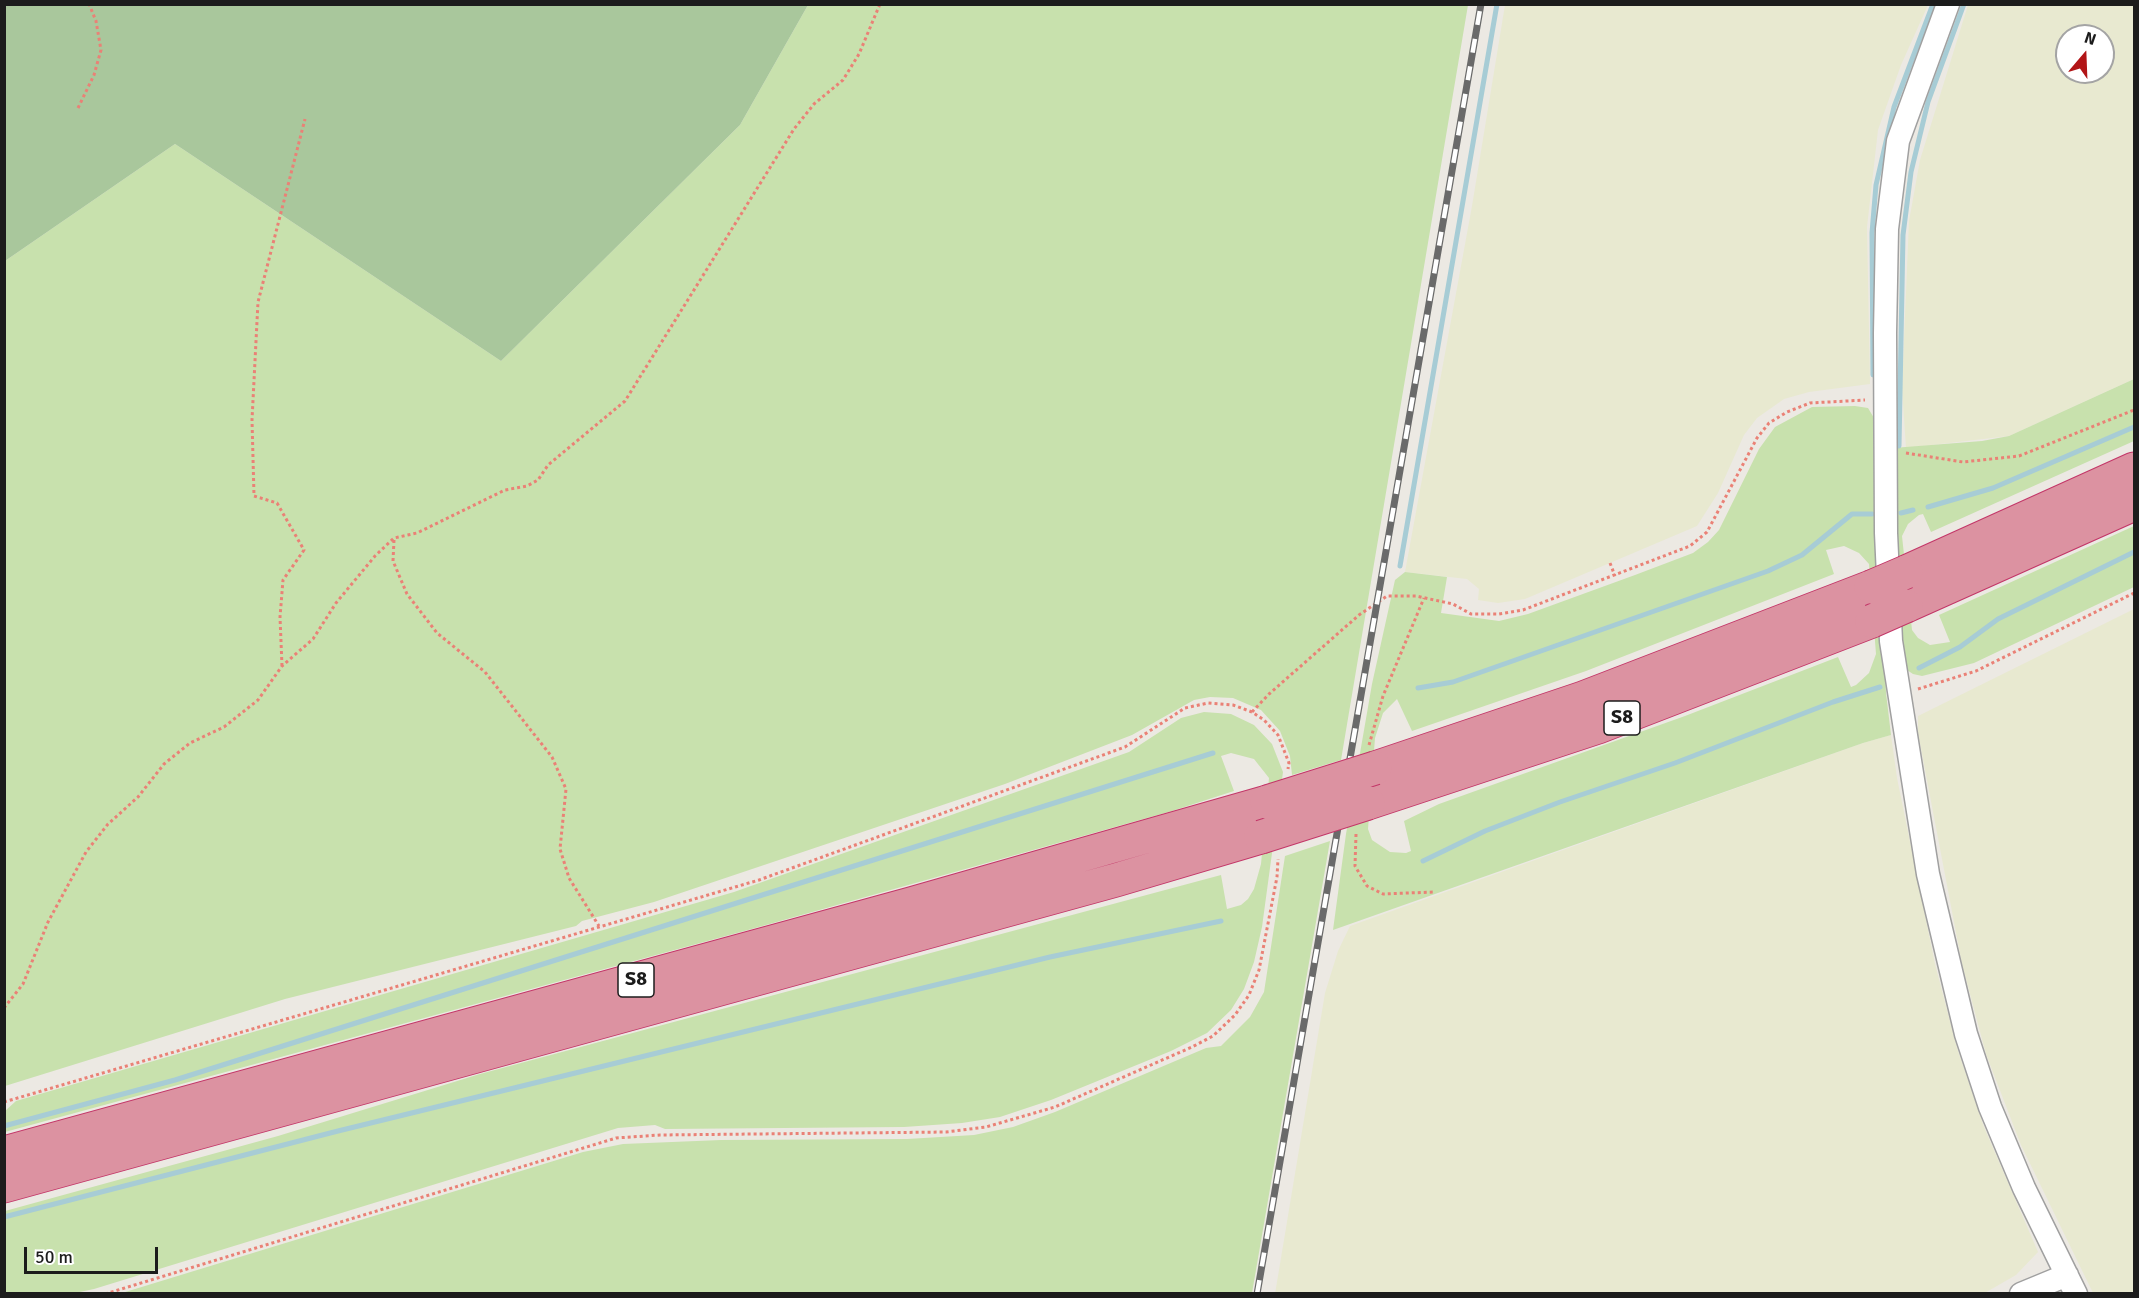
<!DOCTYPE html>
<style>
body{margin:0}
#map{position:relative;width:2139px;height:1298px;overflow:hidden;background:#ece9e3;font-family:Signika,sans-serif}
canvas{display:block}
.frame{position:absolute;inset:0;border:6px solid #1c1c1c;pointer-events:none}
.north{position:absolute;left:2055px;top:24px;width:60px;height:60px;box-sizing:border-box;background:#fff;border:2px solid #a4a4a4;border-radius:50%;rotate:19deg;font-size:16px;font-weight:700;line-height:24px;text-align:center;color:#1c1c1c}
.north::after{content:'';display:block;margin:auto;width:21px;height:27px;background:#b21517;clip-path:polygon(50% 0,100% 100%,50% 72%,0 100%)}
.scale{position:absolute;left:24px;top:1247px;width:134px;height:27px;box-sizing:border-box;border:3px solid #1c1c1c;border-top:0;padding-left:8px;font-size:18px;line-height:21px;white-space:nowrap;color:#1c1c1c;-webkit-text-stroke:4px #fff;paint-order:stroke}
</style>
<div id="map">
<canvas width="2139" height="1298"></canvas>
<div class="frame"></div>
<div class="north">N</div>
<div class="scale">50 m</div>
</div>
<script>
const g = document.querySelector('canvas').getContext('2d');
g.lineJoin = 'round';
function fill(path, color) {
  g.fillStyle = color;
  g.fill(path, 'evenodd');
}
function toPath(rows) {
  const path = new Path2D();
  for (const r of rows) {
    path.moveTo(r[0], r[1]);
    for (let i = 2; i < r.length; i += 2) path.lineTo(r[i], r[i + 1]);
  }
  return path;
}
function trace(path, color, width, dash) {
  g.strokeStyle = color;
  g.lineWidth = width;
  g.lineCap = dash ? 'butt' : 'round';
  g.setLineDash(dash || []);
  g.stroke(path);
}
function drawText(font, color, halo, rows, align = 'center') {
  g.font = font + ' Signika,sans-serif';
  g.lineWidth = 4.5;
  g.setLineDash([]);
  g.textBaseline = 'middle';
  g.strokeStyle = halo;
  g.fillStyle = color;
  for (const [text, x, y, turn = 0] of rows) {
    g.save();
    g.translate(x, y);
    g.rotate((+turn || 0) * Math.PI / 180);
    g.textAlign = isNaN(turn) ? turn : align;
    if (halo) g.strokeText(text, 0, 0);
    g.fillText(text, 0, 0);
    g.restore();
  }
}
fill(toPath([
 [1505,5,1928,5,1901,65,1878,130,1867,227,1870,384,1809,392,1784,399,1757,418,1744,435,1718,493,1697,526,1525,599,1498,603,1478,600,1479,589,1467,579,1405,572,1472,206],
 [1968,5,2134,5,2134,379,2009,436,1906,448,1902,388,1909,221,1920,160],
 [2067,36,2103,36,2103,72,2067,72],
 [2134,609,2134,1293,2093,1293,2021,1145,1986,1054,1962,964,1918,733,1918,716],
 [1891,735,1897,778,1935,964,1957,1048,1984,1127,2038,1252,2016,1275,1983,1294,1275,1294,1325,993,1338,951,1350,926,1863,743]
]), '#e8e9d0');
fill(toPath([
 [808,5,1468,5,1341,760,1292,775,1290,756,1280,731,1261,710,1233,698,1210,697,1194,700,1132,735,1005,784,654,902,582,921,576,926,285,999,5,1086,5,261,175,144,501,361,740,125],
 [2134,379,2134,441,1931,532,1923,514,1919,515,1908,524,1902,536,1912,630,1918,638,1930,645,1950,642,1939,615,2134,526,2134,587,1974,663,1922,676,1913,674,1904,668,1902,660,1893,448,1982,441,2009,436],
 [1855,406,1868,408,1877,423,1886,693,1891,735,1863,743,1333,930,1346,834,1372,684,1395,580,1405,572,1447,577,1441,613,1499,621,1528,614,1635,575,1693,553,1708,542,1719,530,1759,449,1775,427,1812,407],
 [1844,546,1859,553,1869,564,1876,654,1869,673,1856,685,1851,687,1838,657,1685,716,1439,804,1404,821,1411,851,1406,853,1390,852,1372,840,1368,829,1375,738,1383,713,1397,699,1412,731,1586,671,1834,574,1826,550],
 [1204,712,1231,714,1254,725,1272,744,1283,772,1262,927,1254,962,1244,989,1231,1010,1207,1033,1171,1051,1051,1100,1000,1117,962,1123,904,1127,665,1129,655,1125,618,1128,94,1289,75,1293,5,1293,5,1211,278,1136,480,1074,1221,875,1227,909,1241,905,1248,899,1254,889,1261,864,1269,778,1254,759,1231,753,1221,756,1234,791,1172,811,748,930,5,1132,5,1111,16,1101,734,892,1129,752,1181,718],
 [1330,841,1252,1293,122,1293,583,1152,623,1144,721,1140,907,1139,974,1135,1013,1127,1055,1112,1206,1048,1221,1046,1250,1017,1264,992,1285,856]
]), '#c8e1ad');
fill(toPath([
 [5,4,808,4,808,5,740,125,501,361,175,144,5,261]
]), '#a9c79c');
trace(toPath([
 [1873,375,1872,233,1876,185,1894,107,1933,4],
 [1899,446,1903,235,1911,172,1928,102,1964,4],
 [1928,507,1993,488,2134,427],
 [1901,513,1913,510],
 [1400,566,1497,4],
 [1919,668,1960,647,1998,619,2134,552],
 [1418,688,1453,682,1768,571,1802,555,1852,514,1872,514],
 [1423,861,1485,831,1560,802,1675,763,1833,702,1880,687],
 [4,1126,175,1080,1213,753],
 [4,1217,338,1131,1050,957,1221,921]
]), '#a7ccd5', 5);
const minor = toPath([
 [1948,4,1898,141,1887,229,1885,333,1886,533,1891,641,1928,874,1966,1034,1990,1107,2024,1188,2076,1294],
 [2021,1294,2067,1275]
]);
const highway = toPath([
 [1906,572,2134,469],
 [1906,606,2134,504],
 [1375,768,1583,698,1871,587],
 [1368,803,1598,727,1872,621],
 [4,1153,911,904,1267,802],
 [4,1186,1116,880,1261,837]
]);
trace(minor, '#a0a0a0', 25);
trace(highway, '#c33668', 35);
trace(toPath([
 [78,108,94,75,101,50,96,21,89,4],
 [1906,453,1963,462,2019,456,2134,410],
 [394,540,393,561,407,594,437,633,485,672,552,757,566,789,560,849,569,878,599,926],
 [1610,563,1615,576],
 [282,666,280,617,283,580,304,550,277,503,254,496,252,420,258,302,305,119],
 [1918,689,1976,671,2134,593],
 [1252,712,1269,694,1359,615,1387,596,1416,596,1453,604,1471,614,1499,614,1523,610,1690,546,1707,532,1757,438,1769,423,1787,412,1810,403,1865,400],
 [1369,745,1383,696,1424,598],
 [1356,834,1355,866,1367,886,1383,894,1434,892],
 [4,1008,23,984,48,922,86,852,108,824,138,797,164,764,190,743,224,727,258,700,282,666,313,639,336,603,375,556,394,538,417,533,505,490,527,486,538,480,548,465,625,401,794,129,814,104,843,80,859,54,880,4],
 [4,1102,759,880,1125,747,1185,708,1208,703,1233,705,1252,712,1264,720,1278,735,1289,763,1288,769],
 [105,1294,616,1138,660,1135,946,1132,986,1127,1055,1107,1192,1047,1213,1036,1235,1015,1249,995,1259,970,1277,877,1278,859]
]), '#ea8176', 3, [3, 3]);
trace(minor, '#fff', 22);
trace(highway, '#dc92a1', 33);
const rail = toPath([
 [1257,1294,1481,4]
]);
trace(rail, '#6a6a6a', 7);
trace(rail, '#fff', 4.5, [14]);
const highwayBridge = toPath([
 [1871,587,1906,572],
 [1872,621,1906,606],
 [1267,802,1375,768],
 [1261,837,1368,803]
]);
trace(highwayBridge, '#c33668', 35, []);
trace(highwayBridge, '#dc92a1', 33);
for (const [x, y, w] of [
 [1622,718,36],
 [636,980,36]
]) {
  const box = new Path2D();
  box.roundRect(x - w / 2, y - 17, w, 34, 4.5);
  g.fillStyle = '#fff';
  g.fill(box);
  trace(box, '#1c1c1c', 1.5);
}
drawText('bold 20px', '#1c1c1c', null, [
 ["S8",1622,718],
 ["S8",636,980]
]);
</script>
